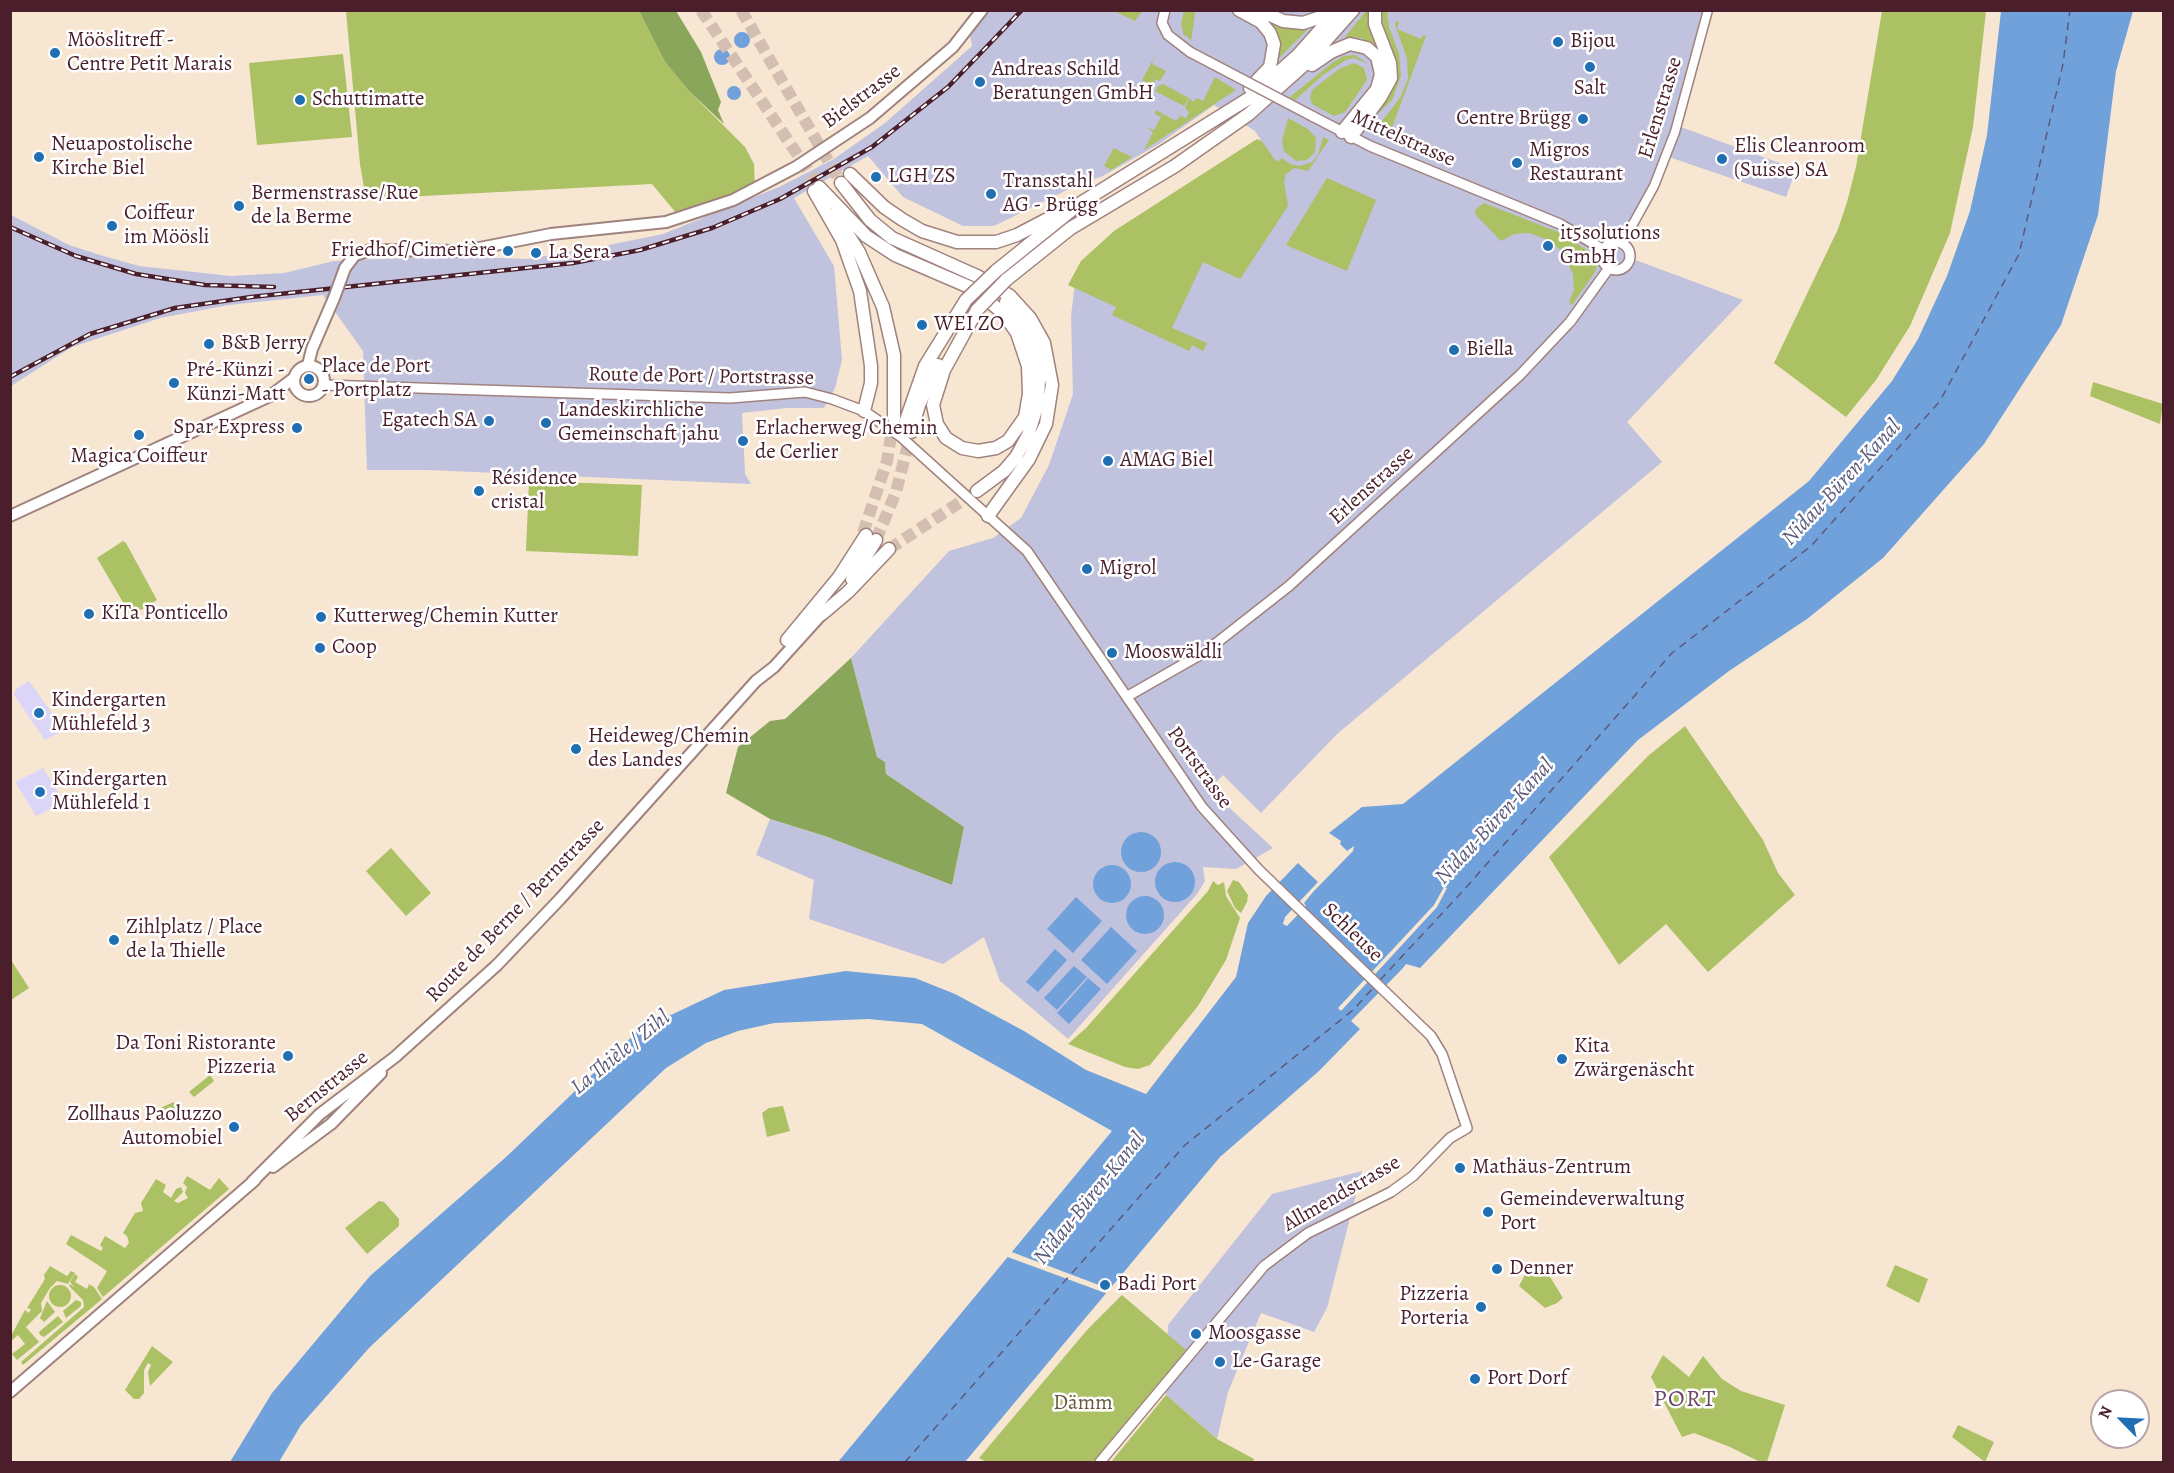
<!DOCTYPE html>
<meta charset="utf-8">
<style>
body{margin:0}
#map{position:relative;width:2174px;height:1473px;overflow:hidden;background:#f7e6d2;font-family:Alegreya,serif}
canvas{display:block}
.frame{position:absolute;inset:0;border:12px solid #4a1f2b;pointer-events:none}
.north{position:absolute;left:2090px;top:1389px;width:60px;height:60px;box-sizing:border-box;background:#fff;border:2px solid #b7a5aa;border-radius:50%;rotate:294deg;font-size:16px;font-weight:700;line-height:24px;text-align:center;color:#4a1f2b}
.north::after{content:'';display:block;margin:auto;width:21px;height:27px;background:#1f6fb2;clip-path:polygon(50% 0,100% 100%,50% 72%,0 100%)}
</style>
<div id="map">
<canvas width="2174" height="1473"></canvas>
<div class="frame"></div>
<div class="north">N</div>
</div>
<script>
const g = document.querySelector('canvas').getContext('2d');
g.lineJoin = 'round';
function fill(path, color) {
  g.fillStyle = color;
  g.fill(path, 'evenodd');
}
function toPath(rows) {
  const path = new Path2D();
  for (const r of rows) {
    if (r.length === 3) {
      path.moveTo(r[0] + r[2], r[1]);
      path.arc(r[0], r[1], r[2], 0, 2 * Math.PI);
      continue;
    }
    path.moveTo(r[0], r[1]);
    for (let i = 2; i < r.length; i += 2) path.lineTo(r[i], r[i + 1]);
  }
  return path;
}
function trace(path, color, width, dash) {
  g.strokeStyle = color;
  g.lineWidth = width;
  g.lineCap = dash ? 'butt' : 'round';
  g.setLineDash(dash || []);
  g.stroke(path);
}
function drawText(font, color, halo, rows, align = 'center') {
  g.font = font + ' Alegreya,serif';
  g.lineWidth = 5;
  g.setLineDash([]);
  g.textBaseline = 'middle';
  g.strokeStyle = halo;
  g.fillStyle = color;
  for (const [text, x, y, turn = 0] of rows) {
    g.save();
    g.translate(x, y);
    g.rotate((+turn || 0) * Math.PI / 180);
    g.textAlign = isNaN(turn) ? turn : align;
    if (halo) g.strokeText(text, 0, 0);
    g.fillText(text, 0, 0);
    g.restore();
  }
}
fill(toPath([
 [29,681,64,730,45,740,14,695,16,689],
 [43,768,65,802,36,816,15,782]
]), '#dbd6f7');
fill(toPath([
 [987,11,1708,11,1678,126,1796,169,1786,197,1666,156,1623,244,1629,250,1630,258,1743,300,1627,422,1662,462,1337,734,1261,813,1223,775,1209,789,1273,848,1236,869,1203,867,1205,881,1197,894,1068,1039,1000,981,984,937,943,964,809,919,814,880,756,855,770,819,825,836,952,885,964,827,886,774,885,762,877,757,851,658,949,551,993,538,1021,518,1049,465,1073,394,1071,316,1075,283,1269,153,1255,131,1214,105,1159,144,1101,177,1083,182,994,226,963,226,903,197,868,156,794,198,834,266,842,360,835,388,824,408,787,408,742,413,745,474,751,484,428,470,367,470,363,351,323,295,229,305,160,318,72,347,11,386,11,215,69,245,100,255,139,266,231,276,284,273,334,261,444,256,527,259,609,245,663,234,779,187,834,159,885,123,972,46,970,35],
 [1362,1171,1327,1308,1314,1332,1261,1313,1228,1392,1217,1439,1166,1395,1168,1325,1272,1194]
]), '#c1c2dd');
fill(toPath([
 [346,11,639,11,665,62,689,91,745,147,754,164,755,188,677,214,652,184,366,199,360,164],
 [1114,11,1142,11,1135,21],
 [1184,11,1193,11,1195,14,1191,41,1186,35,1184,36,1181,24],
 [1366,11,1369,11,1370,28,1377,46,1361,38,1345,37],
 [1382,11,1387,11,1389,27,1399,54,1401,76,1392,100,1371,120,1392,90,1395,78,1395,58,1384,32],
 [1882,11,1986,11,1973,127,1950,233,1910,326,1876,380,1846,417,1774,363,1838,229,1847,202,1856,167],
 [1264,20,1287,28,1310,27,1278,59,1279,47],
 [1396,21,1399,22,1397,29,1421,39,1423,35,1426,36,1390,133,1448,156,1446,158,1385,134,1379,125,1400,98,1408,79,1407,58,1395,25],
 [343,54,352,137,257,145,249,63],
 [1355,55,1368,64,1354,58,1346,60,1323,75,1295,100,1290,97,1332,63,1344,56],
 [1155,56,1152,64,1166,71,1160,81,1156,79,1152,85,1142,80],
 [1354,63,1364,68,1367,80,1345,112,1334,116,1312,104,1310,98,1312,90,1339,69],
 [1215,77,1236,90,1144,150,1153,132,1147,128,1154,130,1161,117,1155,114,1156,110,1176,121,1180,116,1186,118,1189,113,1185,107,1190,98,1193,102,1197,98,1203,101],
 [1163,84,1189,98,1184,106,1155,91,1158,86],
 [1288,118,1308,129,1316,138,1315,152,1307,160,1296,161,1284,151,1282,141],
 [1323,137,1329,140,1308,171,1294,168,1286,174,1284,181,1288,206,1240,279,1203,262,1172,328,1207,343,1203,351,1192,345,1189,351,1112,315,1116,307,1068,285,1081,261,1114,231,1257,139,1262,141,1275,160,1279,161,1282,158,1290,164,1300,166,1312,162,1318,155],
 [1114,148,1132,157,1111,170,1104,166],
 [1327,178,1376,200,1347,271,1286,245],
 [1484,203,1558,232,1595,255,1598,264,1595,272,1572,305,1569,302,1574,290,1573,274,1562,251,1548,240,1529,233,1514,234,1501,241,1475,214,1476,209],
 [2093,382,2163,404,2160,424,2090,396],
 [529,481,642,485,638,556,526,551],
 [123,541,126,543,157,600,131,616,97,558],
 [1685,726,1763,840,1778,873,1795,895,1708,972,1666,924,1619,965,1549,857,1648,756],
 [391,848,431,893,406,916,366,871],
 [1233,880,1239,882,1248,895,1247,902,1241,913,1235,908,1227,891],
 [1213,881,1218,885,1224,882,1226,896,1240,918,1226,960,1198,1006,1150,1065,1138,1069,1125,1067,1068,1044,1086,1028,1208,891],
 [11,960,29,988,11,1000,10,1000],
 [210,1075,214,1081,194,1097,189,1092],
 [174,1102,181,1108,169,1118,160,1108],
 [783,1106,790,1131,767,1137,762,1113,769,1108],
 [187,1176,210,1190,219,1178,229,1189,103,1297,97,1288,107,1271,66,1244,71,1235,101,1251,103,1248,100,1245,105,1236,125,1248,129,1243,127,1236,123,1233,135,1213,143,1211,141,1203,156,1179,166,1185,163,1192,171,1198,176,1189,181,1187,183,1192,174,1201,178,1203,188,1198,185,1193,187,1187,183,1183],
 [379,1201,384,1202,399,1219,399,1226,367,1254,345,1228],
 [1536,1264,1544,1267,1563,1298,1557,1303,1545,1308,1519,1286,1529,1267],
 [1895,1265,1928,1279,1919,1303,1886,1286],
 [50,1266,67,1276,71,1271,75,1273,68,1284,57,1281,50,1288,41,1303,42,1311,26,1327,39,1342,17,1360,12,1354,25,1344,18,1335,11,1341,11,1336,25,1310,29,1313,31,1309,27,1308,45,1279,44,1275],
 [75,1274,78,1277,75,1282,87,1289,89,1285,87,1283,94,1287,102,1299,23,1365,21,1362,84,1307,83,1300,69,1286,70,1284,75,1288,70,1282],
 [60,1296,11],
 [1122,1295,1186,1350,1093,1462,986,1462,979,1458,1087,1330],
 [76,1300,81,1302,81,1306,66,1318,63,1311],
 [47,1301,55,1312,44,1322,40,1318],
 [58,1316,63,1322,44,1337,40,1335,39,1332],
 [152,1346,173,1362,150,1386,148,1372,151,1365,148,1363,144,1370,144,1393,139,1399,134,1399,125,1390],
 [1663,1355,1689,1377,1703,1356,1722,1379,1741,1391,1785,1405,1767,1462,1760,1462,1730,1447,1694,1433,1682,1437,1651,1377],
 [1166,1395,1217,1439,1254,1459,1253,1462,1111,1462],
 [1958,1425,1994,1442,1985,1462,1952,1437]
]), '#acc064');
fill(toPath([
 [639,11,676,11,701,52,721,102,718,110,724,124,689,91,665,62],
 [851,658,877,757,885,762,886,774,964,827,952,885,825,836,770,819,726,793,738,747,770,721,785,719]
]), '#89a65a');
fill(toPath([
 [2001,11,2133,11,2116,71,2098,215,2061,325,1984,444,1883,558,1807,619,1729,671,1638,740,1420,968,1406,964,1403,968,1351,1021,1360,1029,1319,1071,1220,1157,965,1462,838,1462,1112,1131,922,1024,868,1019,774,1023,738,1031,706,1043,666,1068,369,1348,301,1425,279,1462,230,1462,272,1393,370,1276,505,1158,639,1030,724,990,846,971,915,978,955,994,1024,1031,1086,1070,1146,1094,1236,977,1248,923,1266,896,1298,863,1318,882,1285,917,1283,924,1287,926,1306,906,1304,903,1313,892,1353,851,1354,846,1347,851,1340,844,1341,841,1329,833,1362,807,1403,804,1809,481,1892,381,1918,339,1947,276,1970,211,1987,135],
 [1444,887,1447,888,1437,907,1341,1011,1338,1008,1434,905],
 [742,40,8],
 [722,57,8],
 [734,93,7],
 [1141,852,20],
 [1175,882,20],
 [1112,884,19],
 [1145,915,19],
 [1076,897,1102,921,1073,953,1047,929],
 [1111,927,1137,951,1107,984,1081,960],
 [1055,949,1067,960,1038,992,1026,982],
 [1074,966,1087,977,1057,1010,1044,998],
 [1088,978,1101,989,1069,1024,1057,1013]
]), '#71a1db');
fill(toPath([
 [1009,1251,1112,1290,1108,1294,1005,1256]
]), '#f7e6d2');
trace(toPath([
 [1380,980,1463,891,1672,653,1811,546,1940,401,2019,254,2063,64,2070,10],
 [905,1462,1185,1145,1353,1010,1375,986]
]), '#5c5a7a', 1.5, [8, 6]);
trace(toPath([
 [701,10,819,187],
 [741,10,841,183],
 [863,533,887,461,894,418],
 [876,540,896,492,911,433],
 [889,549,977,491]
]), '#d4beb1', 12, [12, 6]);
const tertiary = toPath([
 [1622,244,1654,186,1675,132,1708,10]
]);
const secondary = toPath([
 [1165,10,1162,23,1168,35,1190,52],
 [1312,116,1370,146,1560,224,1604,250],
 [1616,256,14],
 [324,385,730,398,805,392,832,399,864,411,900,436,1027,551,1202,807,1259,870,1431,1036,1442,1054,1467,1128,1450,1138,1413,1176,1391,1192,1308,1233,1264,1266,1100,1462],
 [1128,696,1205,652,1289,586,1520,375,1570,322,1609,268]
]);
const primary = toPath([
 [345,268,355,255,371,250,464,251,551,234,666,222,733,200,796,167,870,118,953,47,982,10],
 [308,365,312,349,334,298],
 [309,381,15],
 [10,516,270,396,294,378]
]);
const trunk = toPath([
 [273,1167,331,1124,381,1073],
 [252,1182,320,1114,395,1057,497,965,560,899,756,681,774,667,822,614],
 [10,1392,255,1180]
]);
const motorway = toPath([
 [1239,10,1261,22,1270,33,1274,44,1270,67,1250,88],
 [1259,10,1283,21,1303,23,1318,18,1329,10],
 [1312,65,1331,52,1350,44,1367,48,1377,57,1381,74,1377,89,1342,132],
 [1351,137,1380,98,1391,78,1390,63,1375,24,1375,10],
 [850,174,884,207,903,220,922,231,957,242,996,242,1017,235,1059,213],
 [841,183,870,220,892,238,977,276,1010,296,1030,318,1044,343,1052,385,1046,424,1029,459,988,516],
 [819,187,866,236,895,255,974,289,1003,313,1017,333,1028,366,1029,394,1025,417,1008,441,996,448,978,451,962,448,946,438,937,424,933,405,944,370,977,310],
 [814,191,842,240,860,291,871,366,871,383,864,411],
 [835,214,859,252,883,307,894,355,894,418],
 [996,271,1079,204,1251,97,1298,55,1338,10],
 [1006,280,1071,228,1175,166,1249,114,1305,64,1353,10],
 [904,426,925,366,966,300],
 [911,432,919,405,938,365],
 [977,491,1004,471,1016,457,1028,435,1038,404,1039,379,1034,349,1024,326,1006,302],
 [852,579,876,540],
 [822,614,848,592,889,549],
 [787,640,839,577,866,535]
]);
trace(tertiary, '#a0827e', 11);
trace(secondary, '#a0827e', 12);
trace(primary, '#a0827e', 14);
trace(trunk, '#a0827e', 14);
trace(motorway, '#a0827e', 15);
trace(tertiary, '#fff', 8);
trace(secondary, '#fff', 9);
trace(primary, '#fff', 10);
trace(trunk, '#fff', 10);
trace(motorway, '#fff', 12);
const rail = toPath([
 [10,227,76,256,136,274,205,285,274,287],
 [10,377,90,334,175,308,251,297,573,263,640,250,712,228,780,199,872,147,948,87,1022,10]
]);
trace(rail, '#4a1f2b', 4.5);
trace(rail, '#fff', 2, [7]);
const secondaryBridge = toPath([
 [1190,52,1312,116]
]);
const primaryBridge = toPath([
 [334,298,345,268]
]);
const motorwayBridge = toPath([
 [966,300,996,271],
 [977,310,1006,280]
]);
trace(secondaryBridge, '#a0827e', 12, []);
trace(primaryBridge, '#a0827e', 14, []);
trace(motorwayBridge, '#a0827e', 15, []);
trace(secondaryBridge, '#fff', 9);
trace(primaryBridge, '#fff', 10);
trace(motorwayBridge, '#fff', 12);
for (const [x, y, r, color] of [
 [1558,42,6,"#1f6fb2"],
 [55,53,6,"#1f6fb2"],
 [1590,67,6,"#1f6fb2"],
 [980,82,6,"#1f6fb2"],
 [300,100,6,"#1f6fb2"],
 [1583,119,6,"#1f6fb2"],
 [39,157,6,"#1f6fb2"],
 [1722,159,6,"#1f6fb2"],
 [1517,163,6,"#1f6fb2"],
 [876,177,6,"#1f6fb2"],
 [991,194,6,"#1f6fb2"],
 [239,206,6,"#1f6fb2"],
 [112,226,6,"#1f6fb2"],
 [1548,246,6,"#1f6fb2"],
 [508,251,6,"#1f6fb2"],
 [536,253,6,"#1f6fb2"],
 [922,325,6,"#1f6fb2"],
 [209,344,6,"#1f6fb2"],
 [1454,350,6,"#1f6fb2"],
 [309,379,6,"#1f6fb2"],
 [174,383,6,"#1f6fb2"],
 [489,421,6,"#1f6fb2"],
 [546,423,6,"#1f6fb2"],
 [297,428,6,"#1f6fb2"],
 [139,435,6,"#1f6fb2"],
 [743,441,6,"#1f6fb2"],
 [1108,461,6,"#1f6fb2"],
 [479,491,6,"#1f6fb2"],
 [1087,569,6,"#1f6fb2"],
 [89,614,6,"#1f6fb2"],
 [321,617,6,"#1f6fb2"],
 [320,648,6,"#1f6fb2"],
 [1112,653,6,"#1f6fb2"],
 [39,713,6,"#1f6fb2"],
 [576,749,6,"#1f6fb2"],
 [40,792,6,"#1f6fb2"],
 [114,940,6,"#1f6fb2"],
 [288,1056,6,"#1f6fb2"],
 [1562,1059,6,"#1f6fb2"],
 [234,1127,6,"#1f6fb2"],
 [1460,1168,6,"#1f6fb2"],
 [1488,1212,6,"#1f6fb2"],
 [1497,1269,6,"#1f6fb2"],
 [1105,1285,6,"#1f6fb2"],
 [1481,1307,6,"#1f6fb2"],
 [1196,1334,6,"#1f6fb2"],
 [1220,1362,6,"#1f6fb2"],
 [1475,1379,6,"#1f6fb2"]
]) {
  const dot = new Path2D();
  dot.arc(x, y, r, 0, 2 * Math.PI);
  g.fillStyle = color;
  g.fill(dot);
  trace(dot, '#fff', 2);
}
drawText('21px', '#4a1f2b', '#fff', [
 ["Mööslitreff -",67,41],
 ["Centre Petit Marais",67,65],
 ["Bijou",1570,42],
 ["Andreas Schild",992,70],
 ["Beratungen GmbH",992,94],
 ["Salt",1590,89,"center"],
 ["Schuttimatte",312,100],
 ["Centre Brügg",1571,119,"right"],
 ["Neuapostolische",51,145],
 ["Kirche Biel",51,169],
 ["Elis Cleanroom",1734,147],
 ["(Suisse) SA",1734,171],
 ["Migros",1529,151],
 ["Restaurant",1529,175],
 ["LGH ZS",888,177],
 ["Transstahl",1003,182],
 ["AG - Brügg",1003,206],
 ["Bermenstrasse/Rue",251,194],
 ["de la Berme",251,218],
 ["Coiffeur",124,214],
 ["im Möösli",124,238],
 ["it5solutions",1560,234],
 ["GmbH",1560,258],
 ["Friedhof/Cimetière",496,251,"right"],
 ["La Sera",548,253],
 ["WEI ZO",934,325],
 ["B&B Jerry",221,344],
 ["Biella",1466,350],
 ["Place de Port",321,367],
 ["- Portplatz",321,391],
 ["Pré-Künzi -",186,371],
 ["Künzi-Matt",186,395],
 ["Landeskirchliche",558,411],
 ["Gemeinschaft jahu",558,435],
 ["Egatech SA",477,421,"right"],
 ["Spar Express",285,428,"right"],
 ["Erlacherweg/Chemin",755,429],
 ["de Cerlier",755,453],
 ["Magica Coiffeur",139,457,"center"],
 ["AMAG Biel",1120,461],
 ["Résidence",491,479],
 ["cristal",491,503],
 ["Migrol",1099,569],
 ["KiTa Ponticello",101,614],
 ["Kutterweg/Chemin Kutter",333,617],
 ["Coop",332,648],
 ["Mooswäldli",1124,653],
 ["Kindergarten",51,701],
 ["Mühlefeld 3",51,725],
 ["Heideweg/Chemin",588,737],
 ["des Landes",588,761],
 ["Kindergarten",52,780],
 ["Mühlefeld 1",52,804],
 ["Zihlplatz / Place",126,928],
 ["de la Thielle",126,952],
 ["Da Toni Ristorante",276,1044,"right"],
 ["Pizzeria",276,1068,"right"],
 ["Kita",1574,1047],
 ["Zwärgenäscht",1574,1071],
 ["Zollhaus Paoluzzo",222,1115,"right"],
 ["Automobiel",222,1139,"right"],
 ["Mathäus-Zentrum",1472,1168],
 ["Gemeindeverwaltung",1500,1200],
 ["Port",1500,1224],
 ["Denner",1509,1269],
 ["Badi Port",1117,1285],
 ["Pizzeria",1469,1295,"right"],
 ["Porteria",1469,1319,"right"],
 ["Moosgasse",1208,1334],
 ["Le-Garage",1232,1362],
 ["Port Dorf",1487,1379]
], 'left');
drawText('21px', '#4a1f2b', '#fff', [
 ["Bielstrasse",862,97,-37],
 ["Erlenstrasse",1661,108,-73],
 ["Mittelstrasse",1403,139,24],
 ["Route de Port / Portstrasse",701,377,1],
 ["Erlenstrasse",1372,486,-42],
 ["Portstrasse",1199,768,54],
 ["Route de Berne / Bernstrasse",516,911,-46],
 ["Schleuse",1352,933,44],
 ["Bernstrasse",327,1087,-39],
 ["Allmendstrasse",1342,1194,-30]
]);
drawText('21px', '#6c573f', '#fff', [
 ["Dämm",1083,1404]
]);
drawText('italic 22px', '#5c5a7a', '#fff', [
 ["Nidau-Büren-Kanal",1842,483,-47],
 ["Nidau-Büren-Kanal",1495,822,-47],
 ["La Thièle / Zihl",621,1053,-39],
 ["Nidau-Büren-Kanal",1090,1199,-51]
]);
g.letterSpacing = '1.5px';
drawText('24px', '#6e4965', '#fff', [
 ["PORT",1685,1400]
]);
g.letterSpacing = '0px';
</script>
